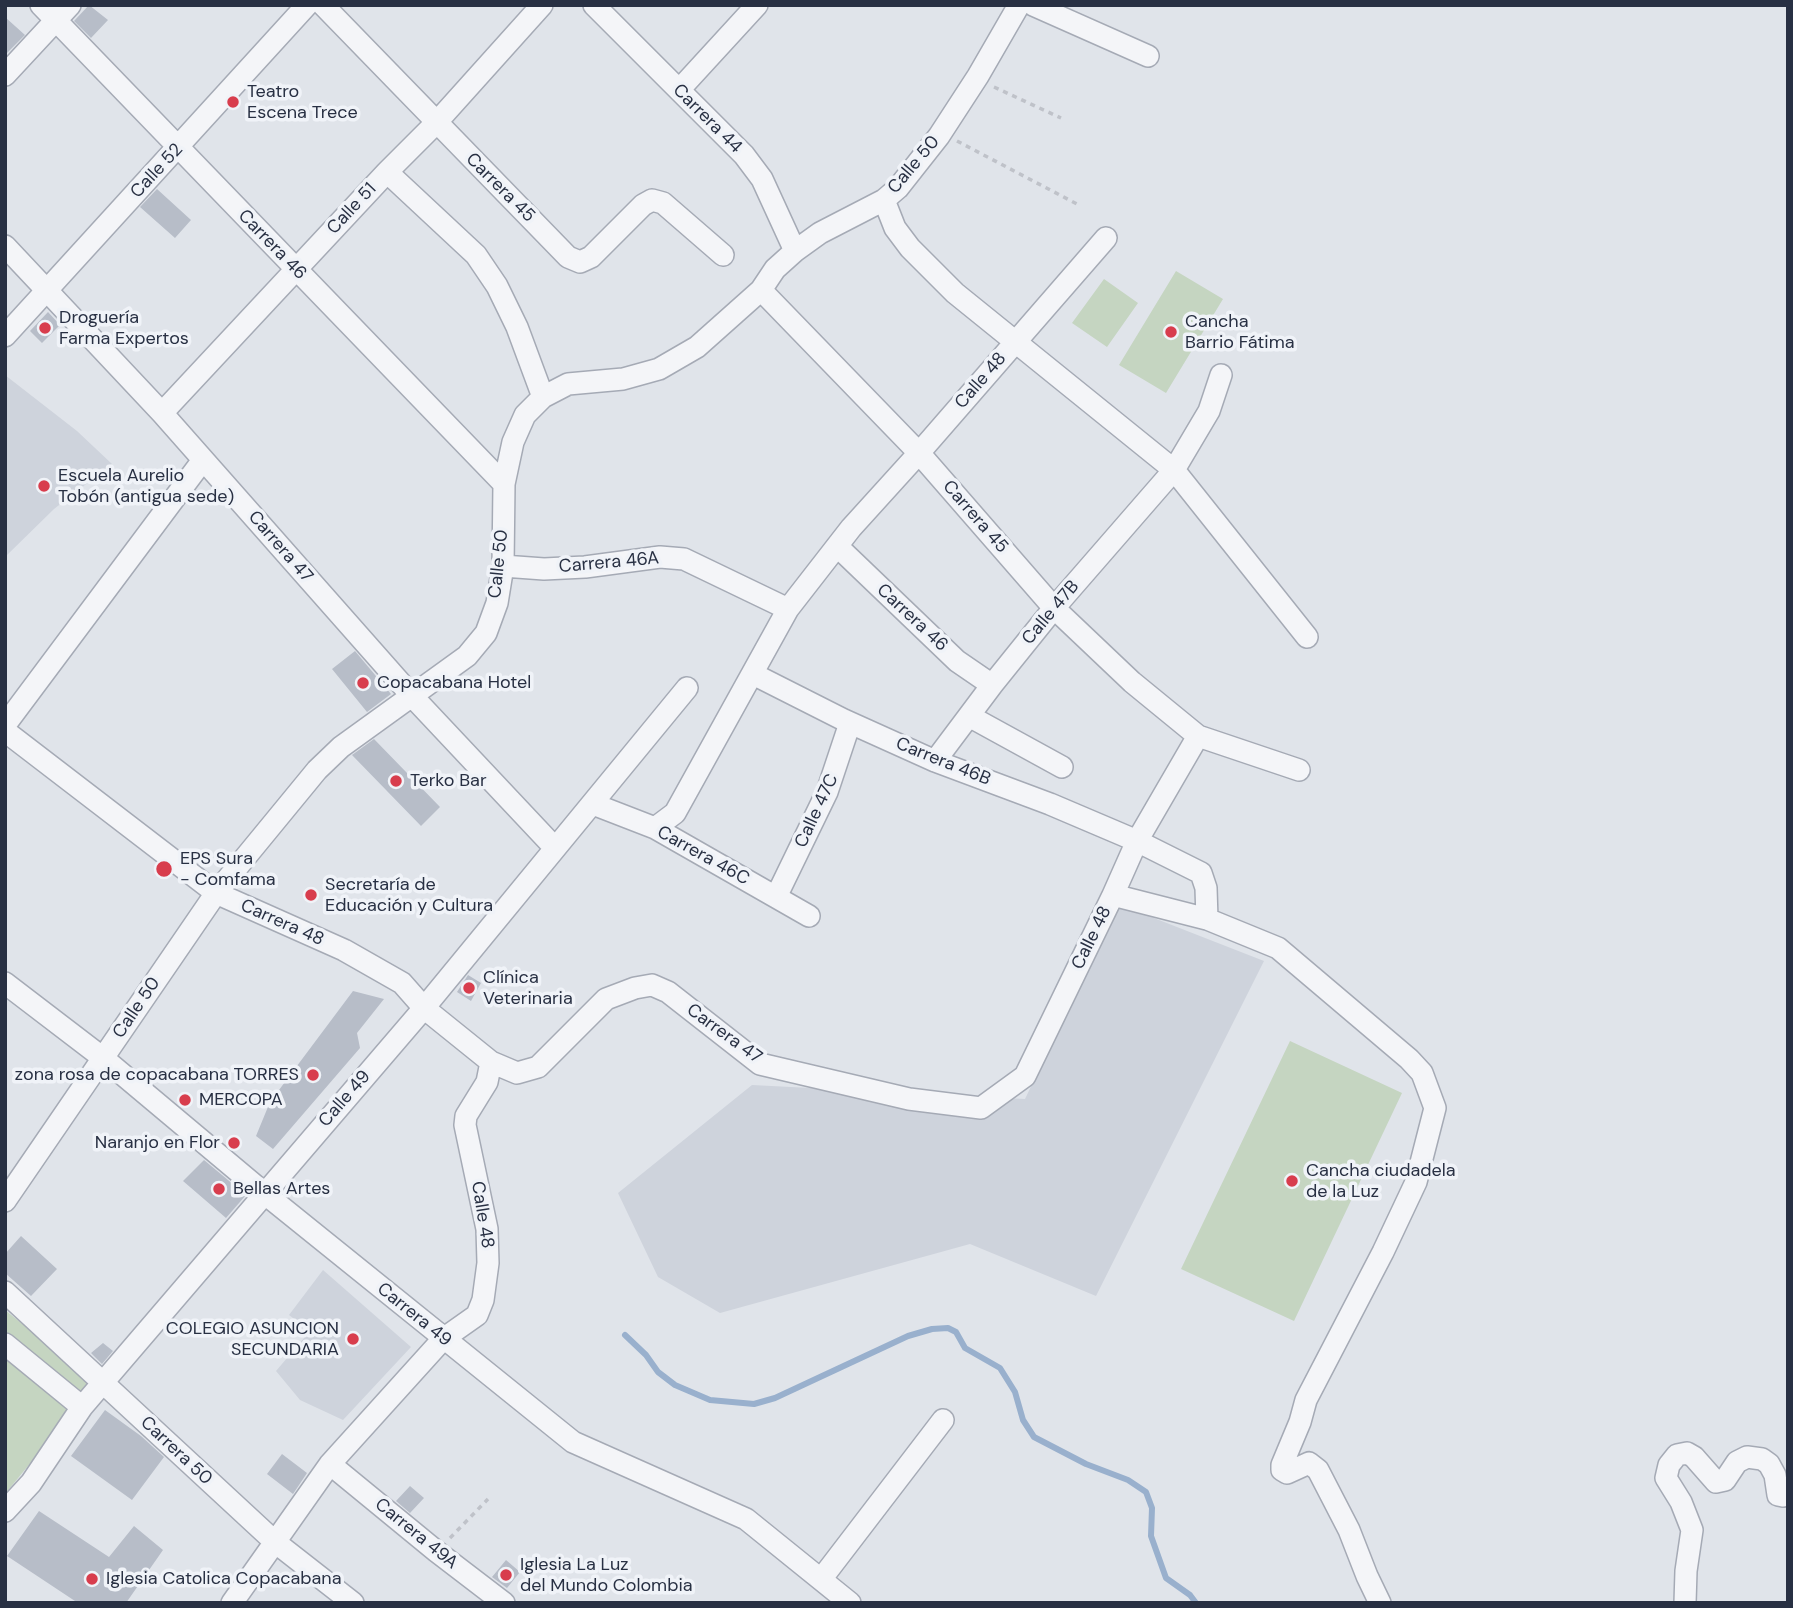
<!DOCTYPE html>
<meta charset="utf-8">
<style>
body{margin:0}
#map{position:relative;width:1793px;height:1608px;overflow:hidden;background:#e0e4ea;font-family:"DM Sans",sans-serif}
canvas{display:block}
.frame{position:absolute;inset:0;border:7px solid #283043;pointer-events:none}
</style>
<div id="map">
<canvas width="1793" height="1608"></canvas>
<div class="frame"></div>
</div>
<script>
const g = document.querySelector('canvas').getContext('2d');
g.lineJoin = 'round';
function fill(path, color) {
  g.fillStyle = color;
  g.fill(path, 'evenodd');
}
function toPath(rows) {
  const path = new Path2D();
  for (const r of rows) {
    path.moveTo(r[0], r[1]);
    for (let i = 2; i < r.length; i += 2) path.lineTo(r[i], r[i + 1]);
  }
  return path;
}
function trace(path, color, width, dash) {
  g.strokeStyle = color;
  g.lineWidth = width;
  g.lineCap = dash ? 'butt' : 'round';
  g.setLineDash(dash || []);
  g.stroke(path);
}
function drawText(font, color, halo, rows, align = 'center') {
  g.font = font + ' "DM Sans",sans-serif';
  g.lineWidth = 7;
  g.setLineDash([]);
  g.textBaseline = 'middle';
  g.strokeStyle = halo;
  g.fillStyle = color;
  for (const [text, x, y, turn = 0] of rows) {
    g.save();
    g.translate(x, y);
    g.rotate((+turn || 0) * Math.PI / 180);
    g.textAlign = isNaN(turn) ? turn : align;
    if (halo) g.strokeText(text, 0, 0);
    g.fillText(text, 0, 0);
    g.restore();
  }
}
fill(toPath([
 [5,375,77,431,112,464,54,509,5,557],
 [1118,904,1264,961,1096,1296,970,1244,720,1313,658,1277,618,1193,752,1085,1025,1099],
 [323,1270,411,1347,343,1420,300,1400,276,1371,310,1331,289,1315]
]), '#ced3dc');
fill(toPath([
 [1176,271,1223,299,1166,393,1119,365],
 [1104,279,1138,303,1107,347,1072,323],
 [1290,1041,1402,1093,1294,1321,1181,1269],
 [5,1310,96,1383,5,1494]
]), '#c5d5c1');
trace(toPath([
 [625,1335,646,1355,658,1372,675,1385,710,1400,754,1404,775,1398,908,1336,932,1329,948,1328,956,1332,965,1348,1000,1368,1015,1392,1023,1420,1034,1437,1086,1464,1128,1480,1146,1492,1152,1508,1151,1536,1166,1578,1190,1595,1196,1603]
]), '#99b0cd', 6);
fill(toPath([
 [89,5,108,20,91,38,74,21],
 [5,17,25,35,5,55],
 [157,189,191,220,175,238,140,207],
 [48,312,60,325,42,343,30,331],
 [355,651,391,694,367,712,332,669],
 [374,739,440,807,421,826,352,755],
 [468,975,481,983,471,1001,457,992],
 [353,991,384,999,357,1033,360,1048,273,1149,256,1136,270,1102],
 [204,1160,246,1195,226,1218,183,1181],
 [21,1236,57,1269,31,1296,5,1273,5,1254],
 [103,1343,113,1351,102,1364,91,1353],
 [105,1410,141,1436,164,1457,132,1500,71,1456],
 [282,1454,307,1473,293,1494,267,1474],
 [410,1486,424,1498,410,1513,396,1501],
 [39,1511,109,1557,134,1526,163,1550,126,1603,78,1603,7,1556],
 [506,1560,520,1572,507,1588,492,1577]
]), '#b7bdc8');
const minor = toPath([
 [41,5,504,484],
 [323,5,568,257,580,262,591,257,643,205,652,200,663,203,723,255],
 [594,5,744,155,762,179,795,251],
 [1033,5,1148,56],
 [5,75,70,5],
 [679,90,757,5],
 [387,172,476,255,497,286,517,327,543,397],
 [884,200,895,228,910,248,955,293,1174,470,1307,637],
 [5,246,162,413,412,696,555,848],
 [761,290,919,453,1054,608,1132,682,1198,736,1299,770],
 [5,336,307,5],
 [162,413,387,172,436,123,542,5],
 [837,546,957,661,992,685],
 [503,566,544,569,585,567,660,557,684,559,788,609],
 [753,674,844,720,935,761,1050,804,1137,841,1201,873,1206,888,1207,919],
 [969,716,1062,767],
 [5,725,203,460],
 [5,731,216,893,344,950,402,983,424,1008,491,1062,517,1073,538,1067,606,999,635,988,652,985,668,992,760,1064,909,1099,981,1108,1025,1076,1113,895,1207,919,1278,948,1409,1059,1422,1073,1435,1108,1416,1182,1383,1252,1306,1400,1300,1422,1282,1465,1282,1470,1287,1473,1309,1463,1318,1470,1349,1530,1367,1576,1380,1603],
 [935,761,992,685,1054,608,1174,470,1209,411,1221,375],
 [593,804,655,828,809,916],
 [655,828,675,813,788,609,851,528,919,453,1106,238],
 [1113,895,1137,841,1198,736],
 [776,897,827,792,850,723],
 [5,983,103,1058,264,1193,573,1442,746,1519,850,1603],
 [5,1201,216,893,317,770,341,747,467,656,486,633,497,603,503,566,504,484,513,442,525,415,543,397,568,384,623,379,659,369,697,347,761,290,775,269,795,251,820,233,884,200,898,188,939,136,978,76,1019,5],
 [5,1292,275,1542,353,1603],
 [5,1344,82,1407],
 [330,1464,436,1551,504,1603],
 [5,1511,31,1483,82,1407,424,1008,687,688],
 [822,1578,943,1420],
 [232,1603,330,1464,443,1339,477,1315,483,1300,488,1263,487,1229,465,1125,466,1116,487,1082,491,1062],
 [1685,1603,1686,1571,1692,1530,1681,1502,1666,1478,1669,1465,1677,1455,1687,1453,1694,1457,1716,1482,1725,1480,1737,1462,1747,1457,1762,1459,1769,1464,1775,1475,1778,1495,1783,1496,1788,1494]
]);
trace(minor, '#a5aab5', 24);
trace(toPath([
 [994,87,1061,118],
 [957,141,1077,204],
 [450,1538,488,1499]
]), '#bfc2c9', 3.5, [5, 5]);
trace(minor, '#f4f5f8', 21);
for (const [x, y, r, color] of [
 [233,102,7,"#d83d4d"],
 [45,328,7,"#d83d4d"],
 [1171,332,7,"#d83d4d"],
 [44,486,7,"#d83d4d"],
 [363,683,7,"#d83d4d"],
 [396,781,7,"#d83d4d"],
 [164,869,9,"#d83d4d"],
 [311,895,7,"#d83d4d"],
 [469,988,7,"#d83d4d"],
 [313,1075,7,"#d83d4d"],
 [185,1100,7,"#d83d4d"],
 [234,1143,7,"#d83d4d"],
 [1292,1181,7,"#d83d4d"],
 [219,1189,7,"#d83d4d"],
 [353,1339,7,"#d83d4d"],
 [506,1575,7,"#d83d4d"],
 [92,1579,7,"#d83d4d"]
]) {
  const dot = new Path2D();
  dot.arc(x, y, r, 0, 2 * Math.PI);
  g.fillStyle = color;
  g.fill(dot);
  trace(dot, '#f0f3f8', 2.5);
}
drawText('18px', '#283043', '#f0f3f8', [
 ["Teatro",247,92],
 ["Escena Trece",247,113],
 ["Droguería",59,318],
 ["Farma Expertos",59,339],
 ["Cancha",1185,322],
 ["Barrio Fátima",1185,343],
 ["Escuela Aurelio",58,476],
 ["Tobón (antigua sede)",58,497],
 ["Copacabana Hotel",377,683],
 ["Terko Bar",410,781],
 ["EPS Sura",180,859],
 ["- Comfama",180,880],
 ["Secretaría de",325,885],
 ["Educación y Cultura",325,906],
 ["Clínica",483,978],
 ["Veterinaria",483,999],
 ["zona rosa de copacabana TORRES",299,1075,"right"],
 ["MERCOPA",199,1100],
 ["Naranjo en Flor",220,1143,"right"],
 ["Cancha ciudadela",1306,1171],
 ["de la Luz",1306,1192],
 ["Bellas Artes",233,1189],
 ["COLEGIO ASUNCION",339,1329,"right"],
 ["SECUNDARIA",339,1350,"right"],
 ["Iglesia La Luz",520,1565],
 ["del Mundo Colombia",520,1586],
 ["Iglesia Catolica Copacabana",106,1579]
], 'left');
drawText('18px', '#283043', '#f0f3f8', [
 ["Carrera 44",707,119,45],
 ["Calle 50",914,165,-50],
 ["Calle 52",157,171,-47],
 ["Carrera 45",500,188,45],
 ["Calle 51",352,209,-47],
 ["Carrera 46",272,245,46],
 ["Calle 48",981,381,-49],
 ["Carrera 45",975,517,49],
 ["Carrera 47",280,547,49],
 ["Carrera 46A",609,563,-5],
 ["Calle 50",499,564,-84],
 ["Calle 47B",1051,613,-50],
 ["Carrera 46",912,618,43],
 ["Carrera 46B",943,762,22],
 ["Calle 47C",817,811,-65],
 ["Carrera 46C",703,856,29],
 ["Carrera 48",282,923,24],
 ["Calle 48",1092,938,-64],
 ["Calle 50",137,1008,-56],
 ["Carrera 47",724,1034,36],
 ["Calle 49",345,1099,-49],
 ["Calle 48",482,1215,81],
 ["Carrera 49",414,1315,39],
 ["Carrera 50",176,1451,43],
 ["Carrera 49A",416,1534,39]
]);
</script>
